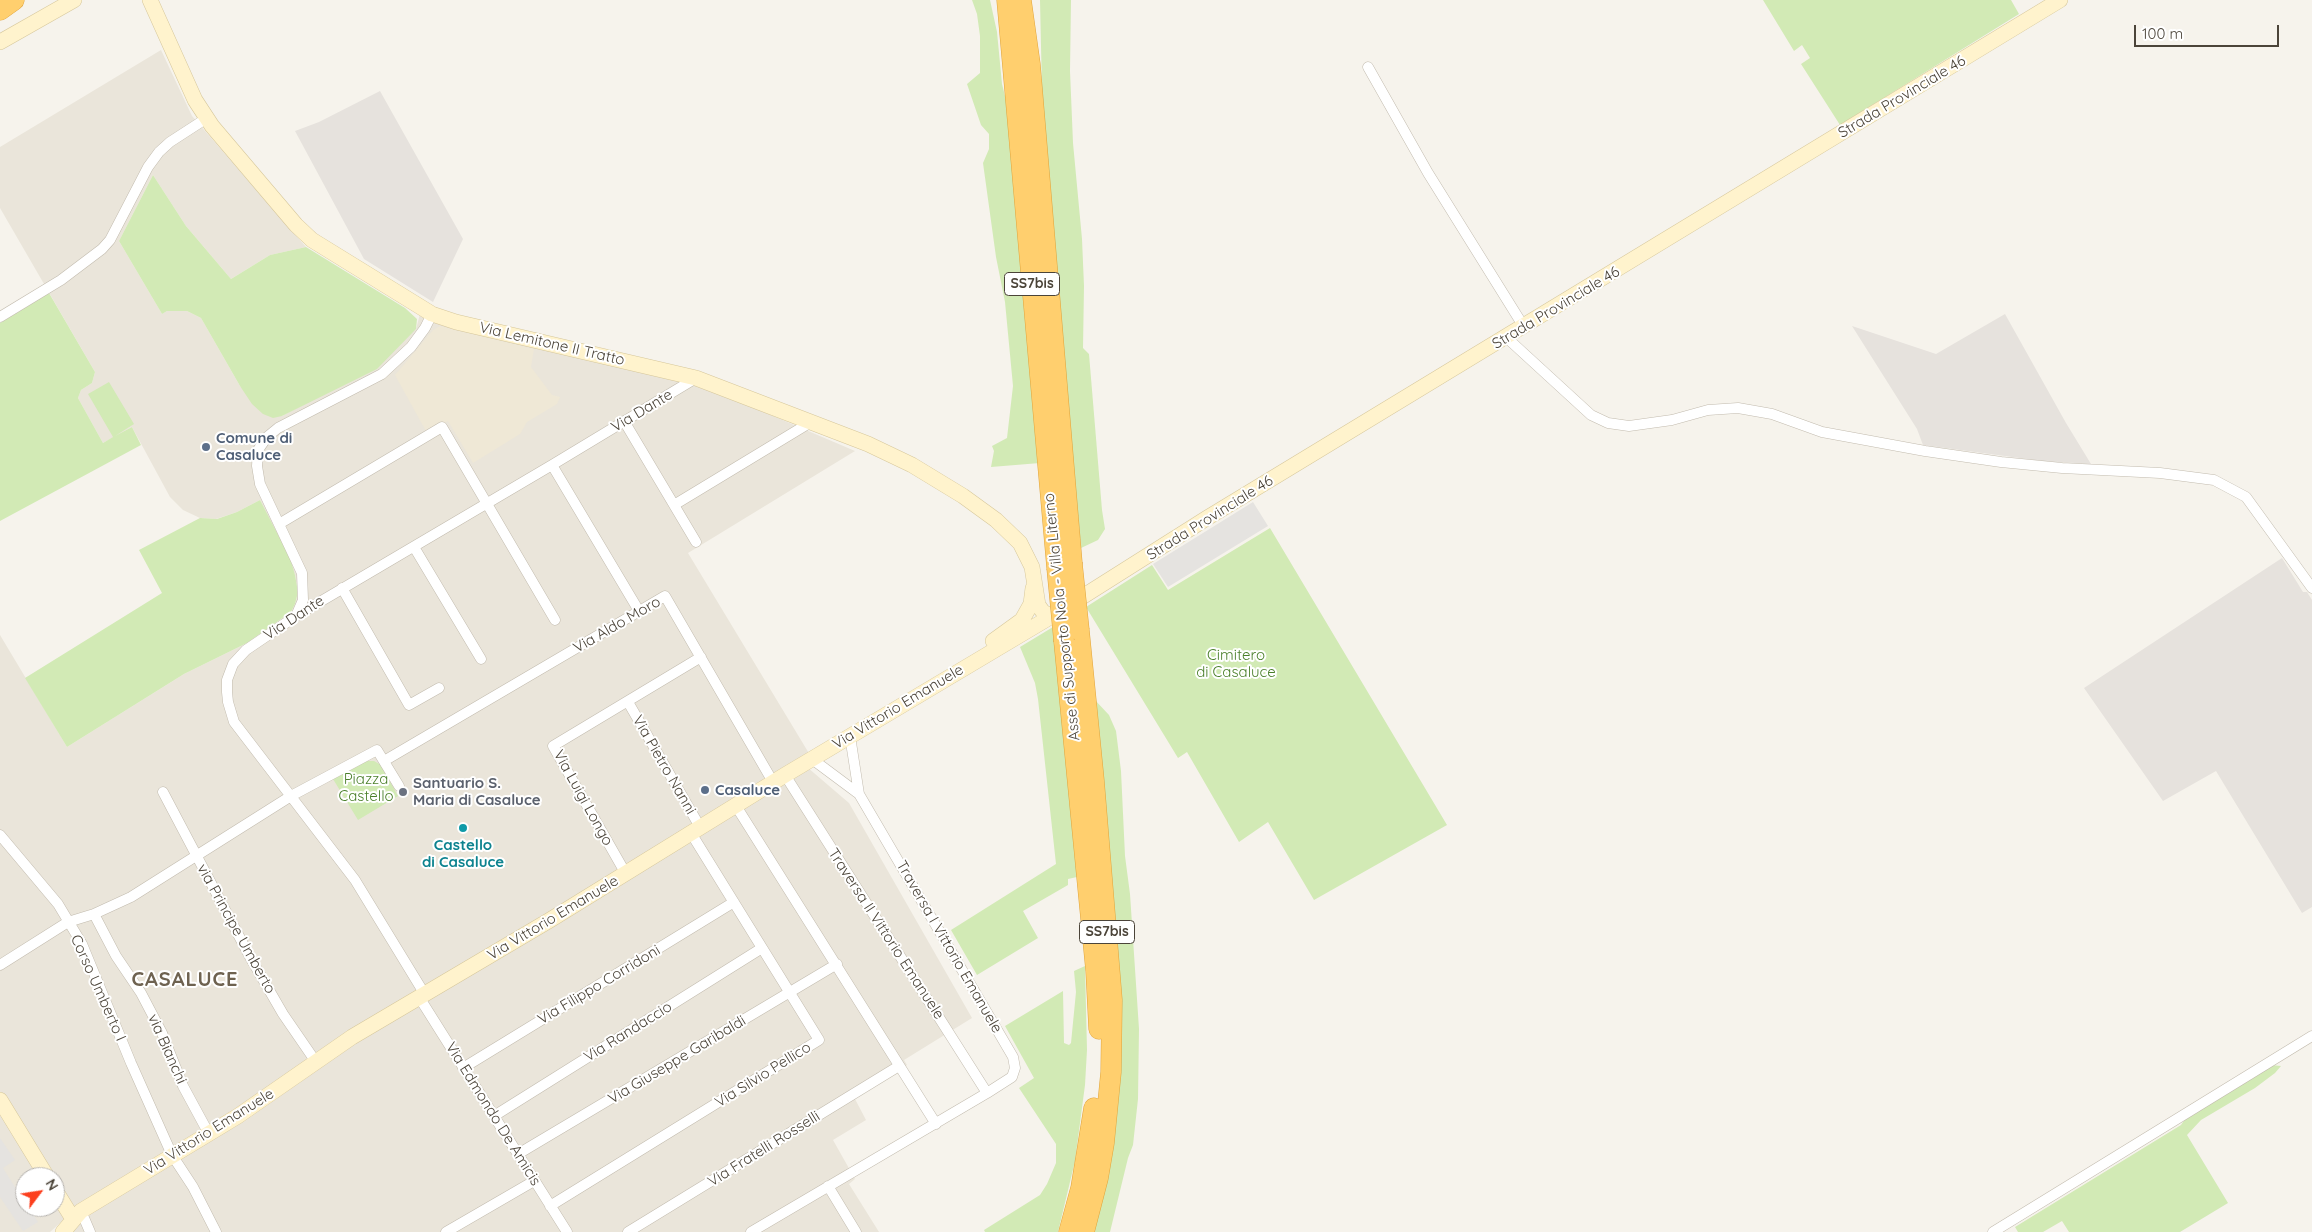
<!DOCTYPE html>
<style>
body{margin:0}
#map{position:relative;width:2312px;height:1232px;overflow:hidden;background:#f6f3ec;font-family:Quicksand,sans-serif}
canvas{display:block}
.north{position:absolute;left:15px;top:1167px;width:50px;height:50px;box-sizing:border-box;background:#fff;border:1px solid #b7b4b0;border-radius:50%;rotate:59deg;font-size:14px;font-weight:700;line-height:20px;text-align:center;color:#4b4439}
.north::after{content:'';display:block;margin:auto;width:18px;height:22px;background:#fc3f1d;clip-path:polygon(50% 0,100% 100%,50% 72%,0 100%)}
.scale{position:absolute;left:2134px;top:25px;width:145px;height:22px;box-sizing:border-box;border:2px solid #4b4439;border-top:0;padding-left:6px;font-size:15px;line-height:18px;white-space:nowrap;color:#4b4439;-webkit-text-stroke:4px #fff;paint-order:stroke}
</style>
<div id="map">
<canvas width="2312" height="1232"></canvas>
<div class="north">N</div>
<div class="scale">100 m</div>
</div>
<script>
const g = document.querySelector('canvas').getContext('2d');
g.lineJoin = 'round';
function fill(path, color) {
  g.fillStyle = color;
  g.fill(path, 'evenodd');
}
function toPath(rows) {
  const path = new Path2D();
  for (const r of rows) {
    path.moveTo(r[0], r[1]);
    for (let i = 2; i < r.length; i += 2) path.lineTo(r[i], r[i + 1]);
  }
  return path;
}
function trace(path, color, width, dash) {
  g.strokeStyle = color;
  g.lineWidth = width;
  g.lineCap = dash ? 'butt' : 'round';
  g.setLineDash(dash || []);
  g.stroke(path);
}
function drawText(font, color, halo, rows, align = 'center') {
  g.font = font + ' Quicksand,sans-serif';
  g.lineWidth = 4;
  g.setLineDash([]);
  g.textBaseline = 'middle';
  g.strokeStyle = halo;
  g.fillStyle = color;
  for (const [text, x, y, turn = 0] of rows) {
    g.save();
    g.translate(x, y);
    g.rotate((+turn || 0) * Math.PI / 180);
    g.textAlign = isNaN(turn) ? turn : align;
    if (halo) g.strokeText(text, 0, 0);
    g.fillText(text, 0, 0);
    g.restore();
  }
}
fill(toPath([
 [161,50,192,116,306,247,270,255,231,279,186,226,153,175,119,241,162,314,167,311,187,311,201,318,240,386,282,416,316,398,416,329,420,314,703,386,855,451,688,553,810,755,236,1112,78,1207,50,1232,0,1232,0,635,67,747,184,674,247,643,291,612,295,604,298,592,295,575,260,500,237,512,216,519,200,518,183,510,170,497,132,427,103,443,78,398,81,390,92,383,95,372,0,208,0,147],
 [25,1177,55,1177,55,1207,25,1207],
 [807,767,849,803,972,1018,904,1060,907,1065,855,1099,866,1120,833,1140,855,1179,849,1184,879,1232,63,1232,87,1212,245,1121,355,1044]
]), '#eae5da');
fill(toPath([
 [380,91,463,239,433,302,364,259,295,131,319,122],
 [2005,314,2066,423,2091,464,2042,461,1923,445,1917,429,1852,326,1936,354],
 [2282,558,2303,592,2307,592,2312,600,2312,907,2302,913,2216,771,2163,801,2084,688]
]), '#e6e2dd');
fill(toPath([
 [440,326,534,349,531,367,552,395,560,397,557,404,527,422,520,434,473,463,448,421,427,433,395,375,433,330]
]), '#efe8d6');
fill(toPath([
 [972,0,990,0,997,32,1002,84,1008,108,1040,463,991,467,994,451,992,446,1007,438,1013,386,1005,302,996,257,983,163,989,149,989,134,981,125,967,84,980,73,980,36,977,14],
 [1040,0,1071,0,1070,71,1073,143,1082,239,1084,286,1083,348,1089,354,1102,510,1105,529,1098,540,1081,548,1043,137],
 [1763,0,2011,0,2019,14,1840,125,1801,64,1810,58,1802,45,1794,51],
 [153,175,186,226,231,279,270,255,306,247,405,308,417,319,416,329,377,369,282,416,273,418,263,414,252,404,240,386,201,318,187,311,167,311,162,314,119,241],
 [49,293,95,372,92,383,81,390,78,398,103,443,113,437,88,394,109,382,134,424,115,436,132,427,141,445,0,521,0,323],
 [260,500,290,558,295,575,298,592,295,604,291,612,247,643,184,674,67,747,25,678,162,593,139,550,200,518,217,519,237,512],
 [1270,528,1447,825,1314,900,1268,822,1239,842,1187,752,1178,758,1086,607,1152,565,1168,590],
 [1053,627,1077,877,1068,879,1068,885,1023,911,1038,938,977,975,951,930,1056,864,1038,699,1035,683,1020,647],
 [1094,699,1109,715,1116,731,1121,771,1125,856,1130,894,1139,1029,1138,1099,1133,1145,1128,1158,1110,1232,1092,1232,1110,1151],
 [366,761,374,761,381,765,398,796,358,820,333,779],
 [1085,966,1087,1050,1085,1085,1075,1161,1058,1232,985,1232,984,1230,1040,1195,1047,1184,1056,1163,1056,1144,1019,1088,1034,1078,1005,1026,1063,991,1064,1043,1069,1045,1071,1043,1076,992,1074,971],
 [2271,1065,2281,1066,2275,1073,2255,1088,2201,1120,2187,1135,2228,1203,2180,1232,2069,1232,2062,1221,2043,1232,2018,1232,2015,1227,2181,1125,2188,1115]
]), '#d2eab5');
fill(toPath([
 [1253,502,1268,526,1168,587,1153,564],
 [0,1138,15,1160,3,1168,25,1203,25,1207,28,1207,38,1222,23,1231,0,1197]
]), '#e5e3e0');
const street = toPath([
 [1368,67,1428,173,1524,327],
 [0,317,61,280,102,249,110,240,148,167,159,152,170,142,207,118],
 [1507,338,1591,415,1608,423,1629,426,1672,420,1708,410,1738,408,1772,414,1822,432,1925,451,2001,462,2062,468,2160,473,2214,480,2246,497,2312,588],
 [624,421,696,542],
 [552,465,639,611],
 [674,505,811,422],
 [279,524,442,427,555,620],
 [414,547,481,659],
 [342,588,409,705,439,688],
 [296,616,303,600,302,573,260,484,257,466,258,450,267,437,278,428,382,374,411,347,425,328,432,314],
 [628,702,700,827],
 [850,736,859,794],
 [384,761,665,596,773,782],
 [785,775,987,1093],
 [163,792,250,957,283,1014,316,1062],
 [736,806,936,1124],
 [0,835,58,904,82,944,131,1063,172,1155,193,1187,216,1232],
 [626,874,553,746,701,657],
 [94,914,116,956,141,993,162,1033,183,1086,209,1134],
 [0,965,68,922,94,914,131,897,291,796,377,750,399,786],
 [424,993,355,880,234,722,228,702,227,692,227,680,233,664,246,650,296,616,552,465,696,378],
 [419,997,567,1232],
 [463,1068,734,902],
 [494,1116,762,948],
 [518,1154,837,964],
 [828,1186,856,1232],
 [550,1206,819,1040,691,833],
 [81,1211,90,1232],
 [446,1232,534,1181],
 [628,1232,899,1066],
 [751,1232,987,1093,1012,1077,1015,1068,1013,1057,859,794,812,759],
 [1993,1232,2312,1036]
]);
const secondary = toPath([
 [150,0,195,100,212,126,296,225,312,240,432,314,456,322,696,378,868,444,912,465,963,496,996,520,1020,543,1032,567,1038,605,1043,612,1052,616],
 [0,42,74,0],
 [993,641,1022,620,1031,604,1033,588],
 [0,1100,47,1177],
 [55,1190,73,1219],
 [63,1232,81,1211,238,1116,352,1037,550,920,785,775,1052,616,1207,518,2060,0]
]);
const highway = toPath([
 [1007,0,1057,568],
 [1021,0,1030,64,1072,563],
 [0,10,14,0],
 [1079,630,1094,781,1112,1000,1111,1072,1104,1143,1098,1178,1084,1232],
 [1064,641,1096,971,1099,1029],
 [1069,1232,1081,1188,1094,1108]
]);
trace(street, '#c2bbae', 11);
trace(secondary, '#d6c79b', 16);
trace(highway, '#e0a43c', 21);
trace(street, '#fff', 10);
trace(secondary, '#fff3cd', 15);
trace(highway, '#ffcf6e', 20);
const highwayBridge = toPath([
 [1072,563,1079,630],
 [1057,568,1064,641]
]);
trace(highwayBridge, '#e0a43c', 21, []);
trace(highwayBridge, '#ffcf6e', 20);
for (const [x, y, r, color] of [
 [206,447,5,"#5c6f8a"],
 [705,790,5,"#5c6f8a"],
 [403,792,5,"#6b7280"],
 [463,828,5,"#0f9aa8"]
]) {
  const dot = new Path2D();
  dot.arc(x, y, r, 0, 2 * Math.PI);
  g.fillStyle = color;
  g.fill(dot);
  trace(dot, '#fff', 2);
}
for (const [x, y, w] of [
 [1032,284,55],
 [1107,932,55]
]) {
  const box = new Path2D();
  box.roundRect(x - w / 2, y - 11.5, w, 23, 4);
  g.fillStyle = '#fff';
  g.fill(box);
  trace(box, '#4b4439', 1);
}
drawText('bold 14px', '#4b4439', null, [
 ["SS7bis",1032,284],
 ["SS7bis",1107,932]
]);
drawText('15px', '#4b4439', '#fff', [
 ["Strada Provinciale 46",1902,97,-31],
 ["Strada Provinciale 46",1556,308,-31],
 ["Via Lemitone II Tratto",552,344,13],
 ["Via Dante",642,411,-31],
 ["Strada Provinciale 46",1210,518,-32],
 ["Asse di Supporto Nola - Villa Literno",1062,617,-96],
 ["Via Dante",294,618,-33],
 ["Via Aldo Moro",617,625,-30],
 ["Via Vittorio Emanuele",898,707,-31],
 ["Via Pietro Nanni",664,765,60],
 ["Via Luigi Longo",583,798,61],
 ["Via Vittorio Emanuele",553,918,-31],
 ["via Principe Umberto",236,929,61],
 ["Traversa II Vittorio Emanuele",886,934,57],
 ["Traversa I Vittorio Emanuele",949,947,60],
 ["Via Filippo Corridoni",599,985,-31],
 ["Corso Umberto I",98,988,66],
 ["Via Randaccio",628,1032,-32],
 ["via Bianchi",167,1049,66],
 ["Via Giuseppe Garibaldi",677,1060,-31],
 ["Via Silvio Pellico",763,1075,-32],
 ["Via Edmondo De Amicis",493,1114,58],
 ["Via Vittorio Emanuele",209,1132,-32],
 ["Via Fratelli Rosselli",764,1149,-32]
]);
drawText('bold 15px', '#4e5e75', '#fff', [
 ["Comune di",216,438],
 ["Casaluce",216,455],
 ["Casaluce",715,790]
], 'left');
drawText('15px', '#4a7f2a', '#fff', [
 ["Cimitero",1236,655],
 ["di Casaluce",1236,672],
 ["Piazza",366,779],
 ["Castello",366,796]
]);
drawText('bold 15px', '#5b616d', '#fff', [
 ["Santuario S.",413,783],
 ["Maria di Casaluce",413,800]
], 'left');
drawText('bold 15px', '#0d838f', '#fff', [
 ["Castello",463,845],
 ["di Casaluce",463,862]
]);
g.letterSpacing = '1px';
drawText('bold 20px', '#6e6250', '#fff', [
 ["CASALUCE",185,980]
]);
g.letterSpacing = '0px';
</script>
